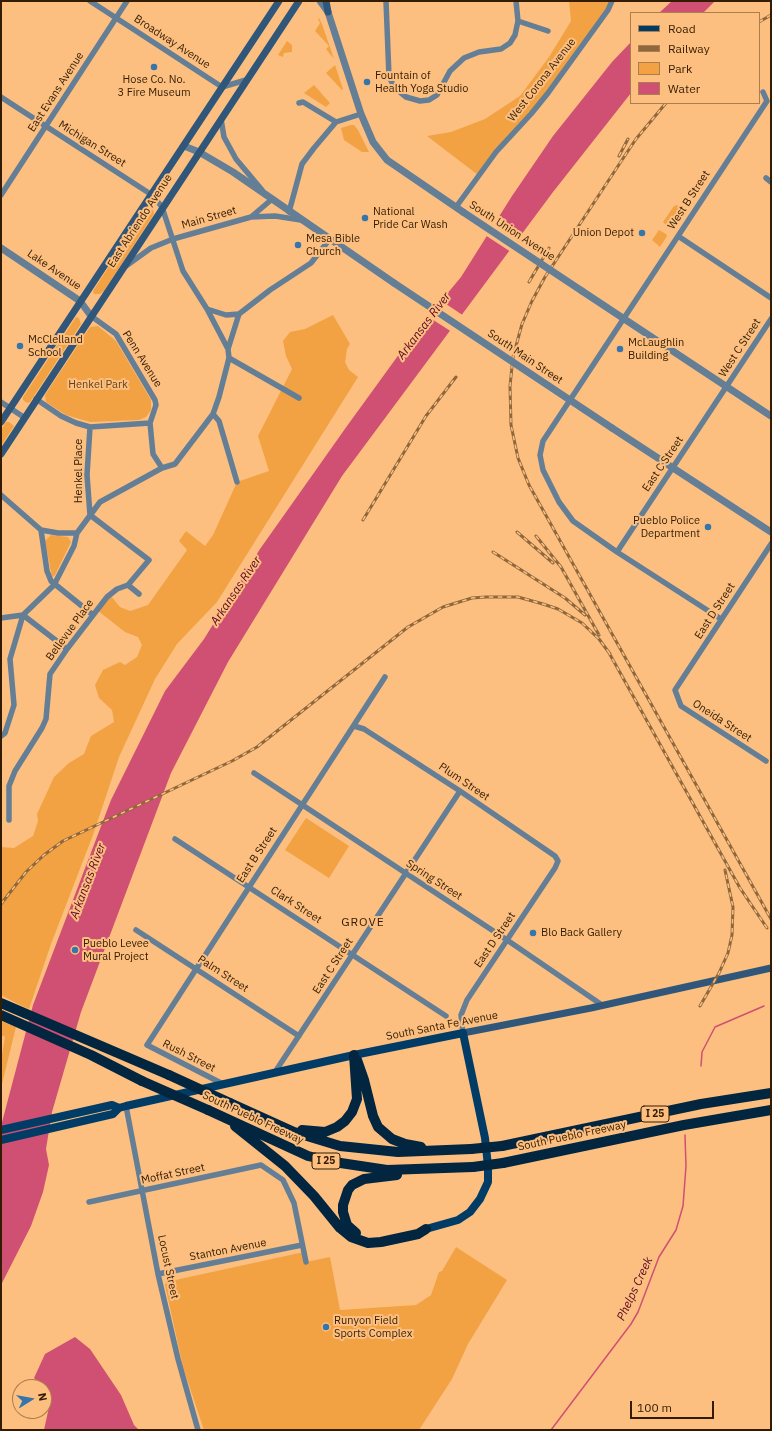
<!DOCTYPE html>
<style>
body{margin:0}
#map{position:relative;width:772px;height:1431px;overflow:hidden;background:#fcbf80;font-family:"IBM Plex Sans",sans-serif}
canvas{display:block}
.frame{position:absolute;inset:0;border:2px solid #331c02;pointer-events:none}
.legend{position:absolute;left:630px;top:12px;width:130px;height:92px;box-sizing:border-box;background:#fcbf80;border:1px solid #ac7e4e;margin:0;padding:5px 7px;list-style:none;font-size:12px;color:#331c02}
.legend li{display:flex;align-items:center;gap:8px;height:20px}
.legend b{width:20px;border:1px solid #ac7e4e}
.north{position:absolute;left:12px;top:1379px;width:40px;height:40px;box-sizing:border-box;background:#fcbf80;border:1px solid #ac7e4e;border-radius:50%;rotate:79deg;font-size:11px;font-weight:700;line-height:16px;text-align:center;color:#331c02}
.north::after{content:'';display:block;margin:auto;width:14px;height:18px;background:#3475ab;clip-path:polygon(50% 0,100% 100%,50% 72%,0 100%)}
.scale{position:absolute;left:630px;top:1401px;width:84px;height:18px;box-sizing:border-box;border:2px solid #331c02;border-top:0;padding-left:5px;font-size:12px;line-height:14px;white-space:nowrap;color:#331c02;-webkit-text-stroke:3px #fcbf80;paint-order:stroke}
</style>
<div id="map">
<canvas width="772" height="1431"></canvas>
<div class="frame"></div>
<ul class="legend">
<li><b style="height:5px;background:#003c65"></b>Road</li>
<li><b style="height:5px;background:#8f673c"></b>Railway</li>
<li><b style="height:11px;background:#f2a243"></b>Park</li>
<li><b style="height:11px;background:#cf5072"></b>Water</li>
</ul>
<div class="north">N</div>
<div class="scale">100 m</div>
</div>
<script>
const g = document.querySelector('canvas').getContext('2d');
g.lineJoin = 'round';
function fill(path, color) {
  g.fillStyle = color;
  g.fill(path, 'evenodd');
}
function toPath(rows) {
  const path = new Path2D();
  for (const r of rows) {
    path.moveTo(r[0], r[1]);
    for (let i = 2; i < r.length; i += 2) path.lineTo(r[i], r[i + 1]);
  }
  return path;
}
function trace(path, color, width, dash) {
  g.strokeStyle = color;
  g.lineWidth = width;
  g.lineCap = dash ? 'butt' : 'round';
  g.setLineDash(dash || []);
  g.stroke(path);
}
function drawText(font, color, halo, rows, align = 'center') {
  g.font = font + ' "IBM Plex Sans",sans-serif';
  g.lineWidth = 4;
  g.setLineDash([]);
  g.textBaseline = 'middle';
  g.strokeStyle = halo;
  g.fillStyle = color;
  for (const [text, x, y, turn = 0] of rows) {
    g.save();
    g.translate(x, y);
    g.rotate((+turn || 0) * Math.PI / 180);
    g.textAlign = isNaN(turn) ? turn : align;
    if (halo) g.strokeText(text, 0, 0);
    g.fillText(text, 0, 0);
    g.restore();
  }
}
fill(toPath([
 [569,1,612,1,548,93,478,175,427,136,451,132,485,119,520,96,549,57,571,21],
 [319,18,322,24,334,59,326,49,329,46,315,31,320,23,318,19],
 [287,41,292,45,292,52,284,53,283,57,278,55],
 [335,65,343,89,342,90,326,73],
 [314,85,330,103,326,107,304,93],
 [351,125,354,125,358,130,369,152,362,152,344,140,341,128],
 [677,205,685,210,673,228,670,229,663,222,674,206],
 [146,209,153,210,154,214,104,291,100,294,94,294,93,291],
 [659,230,666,234,667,236,660,247,652,240],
 [333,315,350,344,347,349,345,362,349,370,358,377,217,602,177,644,155,679,119,757,93,835,51,944,29,1009,18,1004,1,995,1,847,14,848,33,836,38,821,37,814,54,777,69,763,84,754,91,736,114,722,112,710,99,698,95,685,103,670,120,662,125,665,137,657,142,645,138,637,125,632,97,610,110,595,120,607,130,611,148,605,187,550,179,541,186,531,205,546,213,535,237,482,269,471,258,436,292,369,286,356,283,341,290,332,305,329],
 [76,317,79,318,81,324,30,402,27,403,23,400,23,397],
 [98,326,116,341,151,400,151,410,146,417,139,420,90,422,66,415,46,402,45,395,90,327],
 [6,422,9,422,14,426,1,446,1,430],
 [51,535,68,537,71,542,55,575,52,577,45,541],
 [306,818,349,846,329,878,285,850],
 [1,1021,16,1027,1,1088,1,1060,5,1037,1,1035],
 [456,1247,507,1280,468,1344,452,1379,419,1430,204,1430,183,1367,165,1285,166,1282,304,1252,306,1262,330,1257,340,1310,416,1305,431,1295,439,1272,442,1271]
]), '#f2a243');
fill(toPath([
 [672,1,715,1,703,13,659,13],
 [631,42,631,93,553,192,342,476,228,662,171,773,81,1012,52,1112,46,1149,49,1165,43,1192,31,1226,1,1285,1,1126,33,1005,111,800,165,691,204,639,260,549,347,426,413,335,461,277,512,196,553,136,612,62],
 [75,1337,90,1349,121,1395,134,1425,139,1430,44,1430,49,1407,44,1401,44,1387,39,1387,39,1383,34,1378,45,1354]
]), '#cf5072');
fill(toPath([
 [493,222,520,239,511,252,485,235],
 [440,300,464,316,452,332,427,316]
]), '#fcbf80');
trace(toPath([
 [701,1066,702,1052,715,1027,764,1006],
 [551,1430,631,1324,638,1312,659,1257,676,1230,683,1206,686,1166,685,1135]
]), '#cf5072', 1.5);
trace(toPath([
 [90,1,222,87,246,80],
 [386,1,389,77,395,88,406,97,420,101,429,100,437,95,450,71,464,58,479,52,501,49,510,43,515,35,518,21,516,1],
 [518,21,548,31],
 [1,97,152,195,162,207,183,271,207,309,226,315,239,314],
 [299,103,303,102,336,122],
 [221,119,224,137,236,159,262,190],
 [766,178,771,182],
 [1,195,127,1],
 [456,207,496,152,531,114,548,93,608,10,612,1],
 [289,212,302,164,314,148,336,122,361,114],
 [251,217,271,200],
 [678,236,771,298],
 [126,266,151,248,173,239,251,217,275,216,301,220],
 [207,309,228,349],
 [91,316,116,334,155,400,156,405,150,423,153,454,162,468],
 [229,358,299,398],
 [36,399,61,416,76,423,90,427,150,423],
 [1,402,25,418],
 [213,414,219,421,237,482],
 [1,495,41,530,58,533,77,533],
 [41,530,47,571,51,581,93,615],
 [617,552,771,319],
 [128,585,139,594],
 [1,618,23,615,54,585,74,546,77,533,100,502,162,468,175,464,213,414,219,397,229,358,228,349,239,314,270,290,311,263,329,240],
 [721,619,617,552,573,521,559,502,543,470,540,455,543,441,767,101,763,92],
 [354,726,364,729,460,791,555,856,558,861,555,868,467,1000,461,1015,463,1033],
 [1,736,5,733,14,705,10,659,23,615,67,649],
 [766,761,681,706,675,690,771,544],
 [254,773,507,940,602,1005],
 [9,820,9,786,15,771,42,728,46,719,50,674,67,649,107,597,117,589,128,585,149,560,90,515,87,475,90,427],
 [175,839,446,1016],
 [136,930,299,1036],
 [275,1072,460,791],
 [223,1084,147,1045,385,677],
 [126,1106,158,1274,178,1359,198,1430],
 [89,1202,261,1165,283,1180,294,1203,306,1262],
 [158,1274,302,1245]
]), '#647e96', 5.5);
trace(toPath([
 [320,1,328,12,361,114,373,142,387,160,463,212],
 [184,146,199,152,233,172,394,283],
 [1,248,80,301,91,316],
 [582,291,771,416],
 [612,428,771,532]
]), '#647e96', 7);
trace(toPath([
 [326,1,328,12],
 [1,422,279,1],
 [1,454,299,1],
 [463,1033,591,1008,771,968]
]), '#30577a', 7);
trace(toPath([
 [1,1130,112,1105,119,1108],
 [1,1140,113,1114,119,1108,126,1106,354,1055,463,1033,485,1138,488,1166,488,1182,480,1199,470,1212,458,1220,426,1229]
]), '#003c65', 8);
trace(toPath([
 [1,1003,169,1075],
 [1,1015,91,1055,142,1081],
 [357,1060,364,1080,373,1116,378,1127,392,1139,405,1144,421,1147],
 [230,1103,294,1132,340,1146,398,1152,471,1149],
 [208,1110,308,1156,334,1162,387,1170,473,1167],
 [235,1126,285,1166,314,1196,340,1228,351,1237,368,1243,381,1242,418,1234,426,1229],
 [302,1130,325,1132,337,1127,345,1121,352,1112,357,1099,354,1055],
 [502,1146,701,1104,771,1093],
 [503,1163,684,1125,771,1110],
 [356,1233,347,1225,343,1212,343,1205,348,1190,352,1185,364,1179,397,1175]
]), '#022540', 10);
const rail = toPath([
 [759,22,771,15],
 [666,103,636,139,622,160,545,277,532,301,522,324,513,357,510,386,511,425,518,458,529,485,771,919],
 [619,156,628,139],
 [529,282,549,248],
 [363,520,426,416,456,377],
 [517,532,553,563],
 [536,536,561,567,599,635],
 [493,552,565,598,585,615],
 [608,651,740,888,767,928],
 [1,904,26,872,44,855,63,841,232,761,257,747,408,627,443,607,472,598,486,597,518,597,543,604,558,609,582,623,599,639,610,654],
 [700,1006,719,973,728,953,732,935,733,907,725,870]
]);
trace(rail, '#8f673c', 3);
trace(rail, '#fcbf80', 1.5, [4.5]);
trace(toPath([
 [463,212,582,291],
 [394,283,612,428]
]), '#647e96', 7);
trace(toPath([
 [169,1075,230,1103],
 [142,1081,208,1110],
 [471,1149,502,1146],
 [473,1167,503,1163]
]), '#022540', 10);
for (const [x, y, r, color] of [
 [154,67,4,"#3475ab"],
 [367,82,4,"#3475ab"],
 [365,218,4,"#3475ab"],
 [642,233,4,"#3475ab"],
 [298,245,4,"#3475ab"],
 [20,346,4,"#3475ab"],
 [620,349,4,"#3475ab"],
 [708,527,4,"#3475ab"],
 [533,933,4,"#3475ab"],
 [75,950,4,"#3475ab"],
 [326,1327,4,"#3475ab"]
]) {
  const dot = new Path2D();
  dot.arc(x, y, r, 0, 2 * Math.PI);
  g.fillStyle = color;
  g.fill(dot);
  trace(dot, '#fcbf80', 1.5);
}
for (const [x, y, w] of [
 [655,1114,28],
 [326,1161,28]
]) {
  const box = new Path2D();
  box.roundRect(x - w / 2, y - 8, w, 16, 3);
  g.fillStyle = '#fcbf80';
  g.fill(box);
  trace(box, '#331c02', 1);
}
drawText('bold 10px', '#331c02', null, [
 ["I 25",655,1114],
 ["I 25",326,1161]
]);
drawText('11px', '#331c02', '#fcbf80', [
 ["Broadway Avenue",172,42,33],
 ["West Corona Avenue",542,80,-52],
 ["East Evans Avenue",56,92,-57],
 ["Michigan Street",92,144,32],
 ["West B Street",689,200,-57],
 ["Main Street",209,218,-16],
 ["East Abriendo Avenue",140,221,-57],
 ["South Union Avenue",512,231,33],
 ["Lake Avenue",54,270,34],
 ["West C Street",740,348,-57],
 ["South Main Street",525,357,34],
 ["Penn Avenue",142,359,58],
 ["East C Street",663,464,-56],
 ["Henkel Place",79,471,-90],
 ["East D Street",715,611,-57],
 ["Bellevue Place",70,630,-54],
 ["Oneida Street",722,721,33],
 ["Plum Street",464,782,34],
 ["East B Street",257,855,-57],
 ["Spring Street",434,880,33],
 ["Clark Street",296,905,33],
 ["East D Street",495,940,-56],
 ["East C Street",333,966,-57],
 ["Palm Street",223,974,33],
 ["South Santa Fe Avenue",442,1026,-11],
 ["Rush Street",189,1056,27],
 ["South Pueblo Freeway",253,1118,25],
 ["South Pueblo Freeway",572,1136,-12],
 ["Moffat Street",173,1174,-12],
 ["Stanton Avenue",228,1250,-11],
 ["Locust Street",168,1267,78]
]);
drawText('11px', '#331c02', '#fcbf80', [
 ["Fountain of",375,76],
 ["Health Yoga Studio",375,89],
 ["Hose Co. No.",154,80,"center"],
 ["3 Fire Museum",154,93,"center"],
 ["National",373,212],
 ["Pride Car Wash",373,225],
 ["Union Depot",634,233,"right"],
 ["Mesa Bible",306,239],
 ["Church",306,252],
 ["McClelland",28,340],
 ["School",28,353],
 ["McLaughlin",628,343],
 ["Building",628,356],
 ["Pueblo Police",700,521,"right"],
 ["Department",700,534,"right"],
 ["Blo Back Gallery",541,933],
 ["Pueblo Levee",83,944],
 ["Mural Project",83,957],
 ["Runyon Field",334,1321],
 ["Sports Complex",334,1334]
], 'left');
drawText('11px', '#664115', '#fcbf80', [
 ["Henkel Park",98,385]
]);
drawText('italic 12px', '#580424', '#fcbf80', [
 ["Arkansas River",424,326,-53],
 ["Arkansas River",236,591,-56],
 ["Arkansas River",88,881,-69],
 ["Phelps Creek",635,1289,-65]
]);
g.letterSpacing = '1px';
drawText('12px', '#331c02', '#fcbf80', [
 ["GROVE",363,923]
]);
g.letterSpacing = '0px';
</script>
